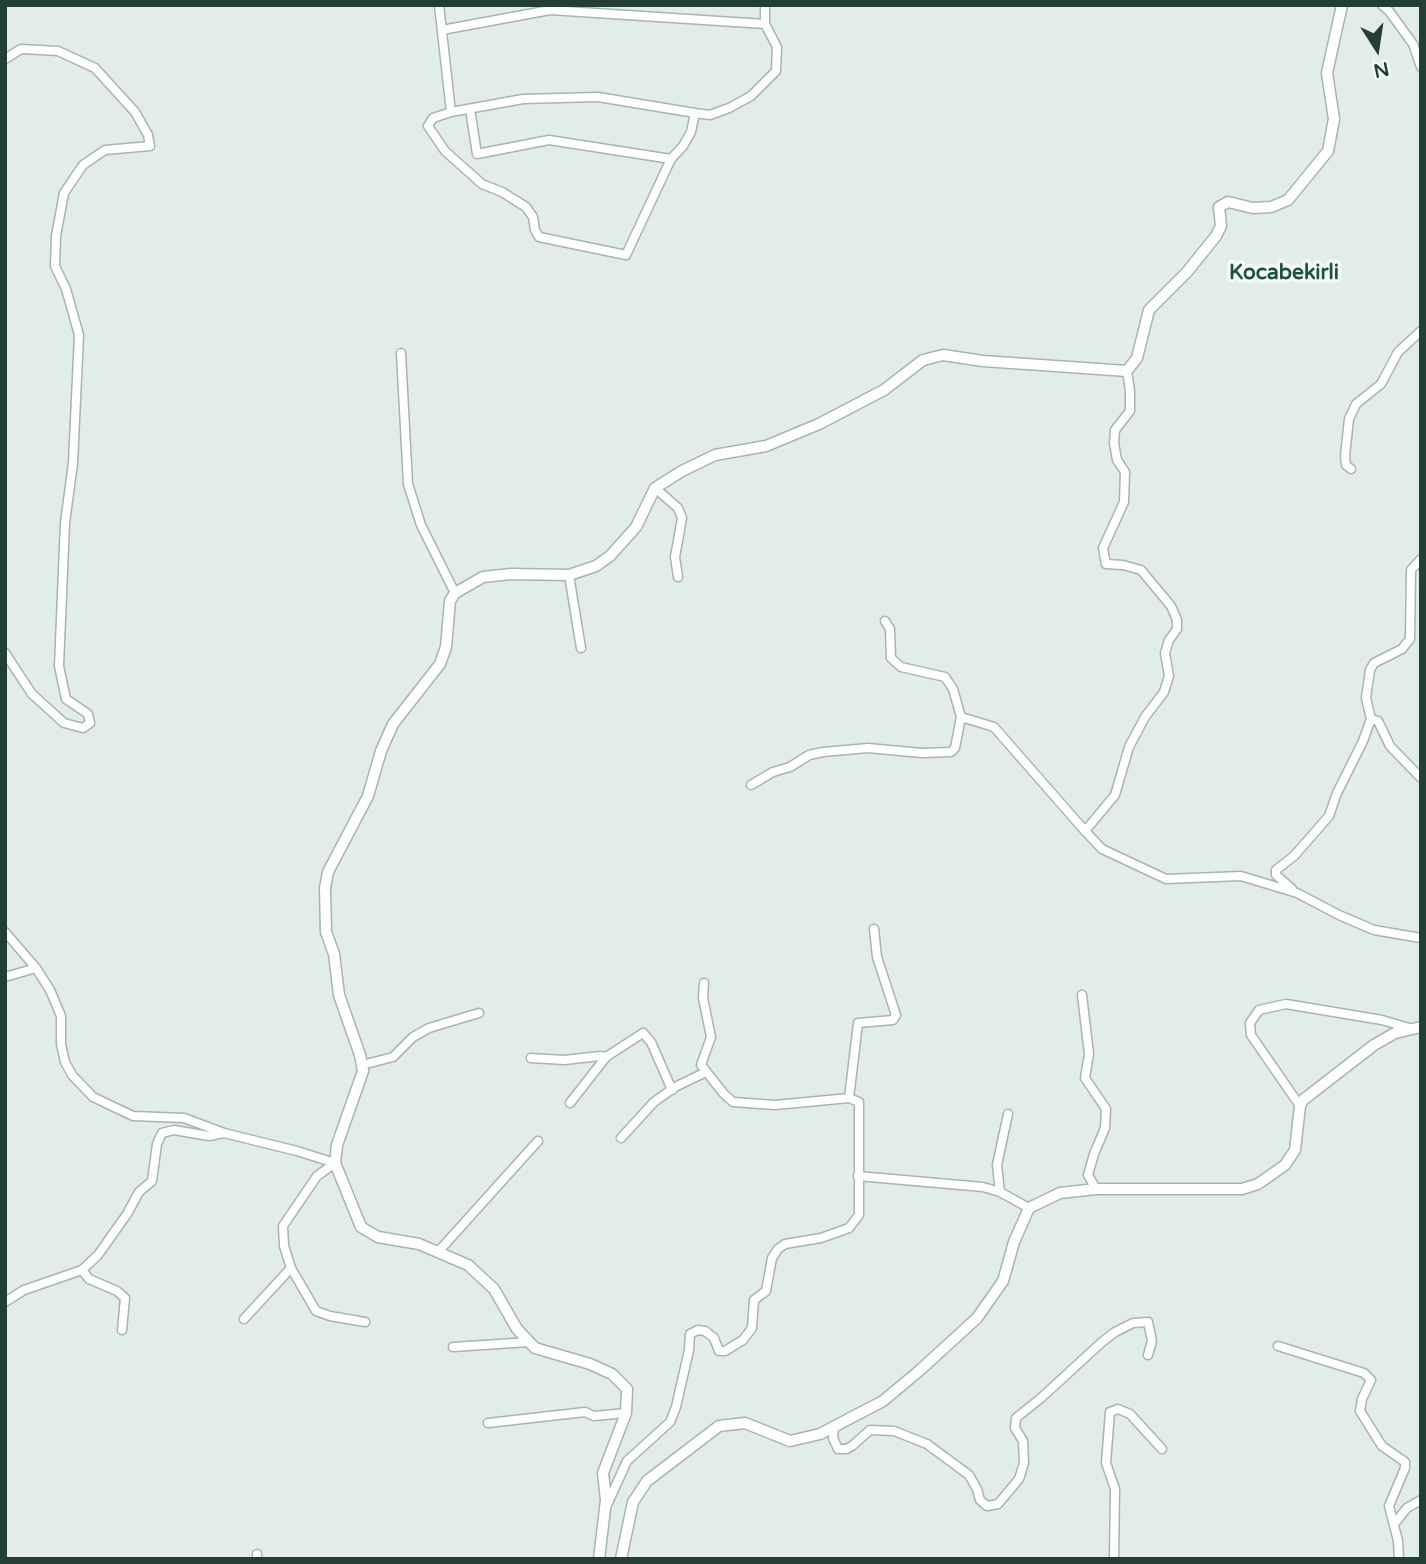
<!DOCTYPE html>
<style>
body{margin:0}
#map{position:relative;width:1426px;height:1564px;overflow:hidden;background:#e3ede8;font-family:"Varela Round",sans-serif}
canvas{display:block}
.frame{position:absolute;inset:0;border:7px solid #223f35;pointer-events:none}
.north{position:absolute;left:1342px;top:14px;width:70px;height:70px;-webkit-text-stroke:5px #f4f9f6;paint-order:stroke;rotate:168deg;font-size:19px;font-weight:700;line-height:28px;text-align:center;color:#223f35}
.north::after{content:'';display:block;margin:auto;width:24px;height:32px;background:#223f35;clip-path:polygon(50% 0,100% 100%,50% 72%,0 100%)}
</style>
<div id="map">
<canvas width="1426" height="1564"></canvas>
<div class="frame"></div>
<div class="north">N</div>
</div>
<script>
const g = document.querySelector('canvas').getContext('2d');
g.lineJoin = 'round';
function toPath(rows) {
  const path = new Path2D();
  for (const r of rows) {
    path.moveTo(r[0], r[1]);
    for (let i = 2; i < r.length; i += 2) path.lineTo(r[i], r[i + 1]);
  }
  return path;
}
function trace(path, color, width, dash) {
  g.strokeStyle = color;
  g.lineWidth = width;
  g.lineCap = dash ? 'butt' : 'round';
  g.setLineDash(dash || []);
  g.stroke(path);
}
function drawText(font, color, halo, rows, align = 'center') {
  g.font = font + ' "Varela Round",sans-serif';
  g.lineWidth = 7;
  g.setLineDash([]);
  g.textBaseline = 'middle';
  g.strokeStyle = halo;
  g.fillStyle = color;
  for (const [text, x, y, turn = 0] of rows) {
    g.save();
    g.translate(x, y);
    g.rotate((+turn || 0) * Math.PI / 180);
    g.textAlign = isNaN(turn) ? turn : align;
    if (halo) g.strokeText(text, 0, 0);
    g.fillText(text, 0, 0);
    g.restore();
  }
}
const minor = toPath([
 [439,5,451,112],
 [1382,5,1389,11,1413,44,1421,67],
 [442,30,550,10,765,24],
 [5,59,21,49,58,51,95,68,135,112,148,135,150,146,105,150,83,165,64,193,56,236,55,266,66,289,79,335,73,463,65,523,59,666,66,699,88,714,90,723,83,728,64,723,32,694,5,653],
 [470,109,477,154,549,140,671,159],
 [695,113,598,97,523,99,451,112,433,118,428,126,445,151,482,184,502,192,526,207,533,217,535,230,539,237,626,255,671,159,683,146,691,132,695,113,710,115,729,108,751,96,776,71,777,47,765,24,765,5],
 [401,353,408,484,421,525,455,593],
 [1127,371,1130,391,1130,411,1115,430,1114,443,1117,460,1125,472,1124,502,1103,548,1106,564,1123,565,1141,570,1171,606,1177,620,1177,629,1169,640,1165,653,1169,676,1164,692,1145,717,1129,747,1115,795,1085,831,1102,849,1166,879,1241,876,1297,893,1339,915,1374,930,1421,938],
 [1351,469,1346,465,1345,456,1349,419,1356,404,1381,384,1398,352,1421,331],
 [655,488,678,508,682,518,675,557,678,577],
 [569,575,581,648],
 [885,621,890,629,891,658,901,667,945,677,953,689,961,717],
 [1371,719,1378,721,1390,746,1421,778],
 [751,785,773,772,790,767,809,755,823,752,868,748,922,753,951,752,955,748,961,717,994,727,1085,831],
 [1292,889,1276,875,1276,870,1294,856,1329,816,1337,793,1363,741,1371,719,1366,698,1370,670,1374,663,1402,649,1410,639,1411,570,1421,559],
 [5,932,36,968,50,990,61,1016,61,1044,65,1062,72,1075,93,1097,133,1116,184,1118,224,1133,297,1151,335,1163],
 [5,977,36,968],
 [1082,995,1089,1054,1085,1078,1106,1109,1105,1128,1094,1154,1088,1175,1096,1189],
 [531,1058,564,1060,600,1056,606,1057],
 [362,1065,393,1057,413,1037,429,1028,479,1013],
 [849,1098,858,1023,893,1020,896,1015,877,957,874,929],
 [570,1103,606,1057,643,1033,651,1042,672,1090],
 [1300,1106,1251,1035,1250,1023,1259,1010,1286,1004,1382,1020,1409,1028],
 [621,1138,654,1102,675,1087,706,1072],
 [335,1163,317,1176,283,1226,284,1246,291,1268,316,1311,330,1316,365,1322],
 [858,1176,983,1187,1000,1192,1029,1208],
 [1000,1192,997,1165,1008,1114],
 [438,1252,538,1141],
 [82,1270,89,1279,117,1291,125,1298,122,1330],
 [5,1302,24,1290,82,1270,98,1255,127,1214,139,1192,152,1181,157,1144,162,1133,174,1130,209,1136,224,1133],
 [244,1319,291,1268],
 [1278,1346,1364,1373,1371,1380,1362,1399,1360,1411,1382,1446,1405,1462,1405,1468,1389,1506,1398,1541,1399,1559],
 [453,1347,529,1342],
 [488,1423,585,1412,594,1416,626,1413],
 [834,1427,833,1438,838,1449,846,1449,852,1446,870,1430,894,1431,927,1444,969,1475,977,1489,980,1500,987,1506,998,1504,1019,1479,1024,1463,1023,1441,1015,1428,1016,1418,1041,1398,1102,1342,1115,1332,1133,1323,1148,1322,1152,1341,1148,1355],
 [607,1505,627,1461,670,1422,676,1407,689,1350,690,1334,698,1330,705,1331,714,1338,719,1351,725,1351,743,1340,752,1328,754,1300,766,1291,772,1258,778,1249,785,1244,821,1238,849,1228,859,1215,859,1102,849,1098,775,1105,733,1102,724,1094,701,1065,711,1037,703,998,704,983],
 [1394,1524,1407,1508,1421,1500],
 [257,1559,257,1554],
 [1114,1559,1115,1489,1106,1463,1110,1412,1118,1409,1130,1414,1162,1449]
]);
const tertiary = toPath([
 [599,1559,606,1500,603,1473,626,1413,627,1389,612,1374,590,1364,535,1348,517,1329,494,1289,468,1265,419,1244,378,1237,361,1227,335,1163,337,1145,363,1071,360,1055,339,995,334,954,326,932,325,888,328,872,368,796,381,751,393,724,440,664,446,647,450,601,455,593,483,577,511,574,569,575,596,566,610,556,636,527,655,488,682,471,715,455,766,446,819,424,884,390,923,360,943,355,983,361,1127,371,1137,358,1149,310,1187,272,1216,236,1221,226,1219,207,1228,202,1253,208,1271,207,1288,200,1328,151,1334,119,1327,73,1342,5],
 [621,1559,633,1502,647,1481,719,1426,745,1423,790,1441,820,1434,883,1401,919,1371,977,1318,1003,1281,1014,1242,1029,1208,1060,1193,1096,1189,1242,1189,1258,1184,1285,1165,1295,1150,1300,1106,1303,1100,1374,1045,1395,1033,1421,1027]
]);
trace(minor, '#a5b5af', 11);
trace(tertiary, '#a5b5af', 13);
trace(minor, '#fff', 8);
trace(tertiary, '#fff', 10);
drawText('bold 21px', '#1d5241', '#f4f9f6', [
 ["Kocabekirli",1284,273]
]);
</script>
